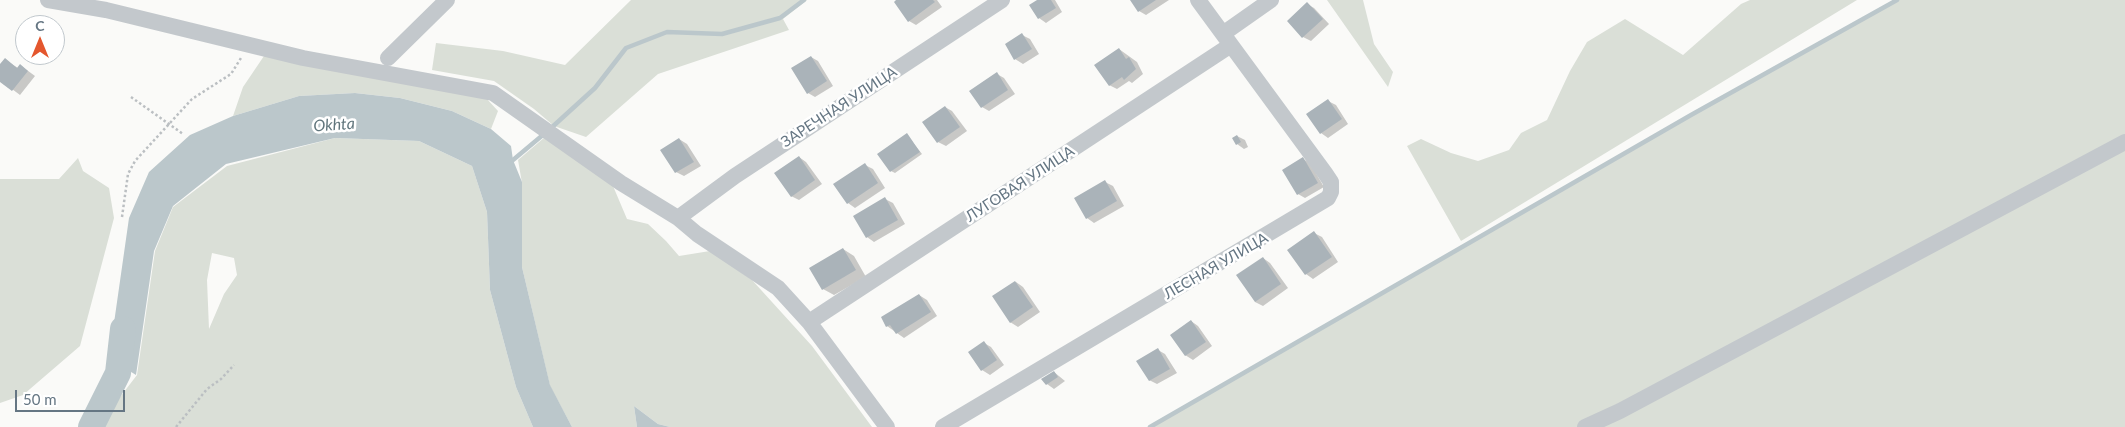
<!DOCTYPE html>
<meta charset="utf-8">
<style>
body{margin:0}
#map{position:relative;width:2125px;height:427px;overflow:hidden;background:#fafaf8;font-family:Lato,sans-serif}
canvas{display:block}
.north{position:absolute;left:15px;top:15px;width:50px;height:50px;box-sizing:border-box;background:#fff;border:1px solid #c1c8cd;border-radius:50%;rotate:0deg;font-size:14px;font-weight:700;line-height:20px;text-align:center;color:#657683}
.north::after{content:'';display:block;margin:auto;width:18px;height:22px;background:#e4572e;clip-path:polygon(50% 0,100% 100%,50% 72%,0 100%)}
.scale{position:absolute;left:15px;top:390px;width:110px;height:22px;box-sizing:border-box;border:2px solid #657683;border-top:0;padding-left:6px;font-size:15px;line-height:18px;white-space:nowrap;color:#657683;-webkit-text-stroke:4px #fff;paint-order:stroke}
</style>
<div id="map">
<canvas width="2125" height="427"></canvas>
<div class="north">С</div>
<div class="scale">50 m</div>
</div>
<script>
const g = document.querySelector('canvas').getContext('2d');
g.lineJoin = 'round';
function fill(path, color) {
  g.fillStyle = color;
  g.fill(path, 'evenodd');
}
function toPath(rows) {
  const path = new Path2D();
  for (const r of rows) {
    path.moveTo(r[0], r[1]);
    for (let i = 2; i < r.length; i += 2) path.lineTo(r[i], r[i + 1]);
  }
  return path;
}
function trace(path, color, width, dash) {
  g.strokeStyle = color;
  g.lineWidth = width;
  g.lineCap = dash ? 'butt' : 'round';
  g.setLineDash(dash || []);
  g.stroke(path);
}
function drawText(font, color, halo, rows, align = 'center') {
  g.font = font + ' Lato,sans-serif';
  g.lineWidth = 5;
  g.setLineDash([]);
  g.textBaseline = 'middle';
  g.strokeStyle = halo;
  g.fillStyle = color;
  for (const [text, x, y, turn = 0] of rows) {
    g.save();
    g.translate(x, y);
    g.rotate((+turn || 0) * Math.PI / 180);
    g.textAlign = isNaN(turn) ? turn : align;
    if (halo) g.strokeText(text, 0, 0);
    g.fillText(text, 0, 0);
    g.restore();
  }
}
fill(toPath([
 [631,0,807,0,783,19,789,30,658,74,586,137,554,126,534,109,494,81,432,70,436,43,503,51,565,65],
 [1327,0,1363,0,1374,44,1393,72,1388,87],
 [1750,0,1857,0,1461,241,1407,146,1421,139,1451,153,1478,161,1509,150,1521,133,1547,120,1570,71,1587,42,1625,19,1683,55,1741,4],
 [1897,0,2125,0,2125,427,1150,427,1691,115],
 [264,56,486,98,498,111,491,129,452,111,400,98,355,93,299,96,233,116,243,87],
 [545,137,613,186,627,219,648,224,666,241,679,256,710,251,752,280,812,346,872,427,670,427,658,424,634,406,637,427,572,427,550,386,522,267,522,183,518,160],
 [335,138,419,141,472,166,487,212,490,290,516,387,533,427,97,427,137,375,155,251,173,207,227,166],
 [212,253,234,258,237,275,224,294,209,329,207,280],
 [78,158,83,171,109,188,114,218,80,346,23,395,0,403,0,179,59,179]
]), '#dadfd7');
fill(toPath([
 [355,93,400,98,452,111,491,129,511,146,513,160,522,182,522,267,550,385,572,427,533,427,516,387,490,290,487,212,472,166,419,141,335,138,226,164,173,206,154,251,136,375,109,358,129,218,149,172,190,135,233,116,299,96],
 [634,406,658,424,670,427,637,427]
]), '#bbc7cb');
fill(toPath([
 [898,0,937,0,942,7,916,25,909,21],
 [1039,0,1055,0,1062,12,1046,23,1039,18],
 [1132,0,1169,0,1146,15,1139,11],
 [1307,4,1314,8,1329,24,1311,41,1303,37,1288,21],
 [1022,35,1030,39,1039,54,1023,64,1015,59,1006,45],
 [1119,49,1137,62,1143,74,1132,83,1129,81,1117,89,1109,85],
 [811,57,818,61,833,86,815,97,808,93],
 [5,60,18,68,20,65,35,76,20,95,0,80,0,66],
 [997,74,1004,78,1015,94,989,111,982,107],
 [1328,101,1336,105,1348,124,1328,138,1321,133],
 [945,107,952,111,967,131,946,146,938,142],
 [907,135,922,154,895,173,891,171],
 [1237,136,1245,140,1248,147,1244,149,1237,144],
 [679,139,687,144,701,166,684,176,676,172],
 [799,157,806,162,822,184,799,200,791,196],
 [1303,159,1310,163,1324,187,1305,198,1298,194],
 [865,165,873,169,885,188,855,208,848,203],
 [1105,182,1113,186,1124,206,1094,223,1087,218],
 [885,199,893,203,905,224,874,242,867,237],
 [1314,233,1322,237,1338,262,1313,279,1306,274],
 [843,249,854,256,866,277,834,295,823,289],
 [1263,258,1270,263,1288,288,1263,306,1255,302],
 [1016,282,1023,287,1040,312,1018,327,1010,322],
 [919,295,927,300,937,316,904,338,887,326],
 [1191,321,1198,326,1212,346,1193,360,1185,355],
 [984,343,991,347,1004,365,990,375,982,370,970,353],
 [1158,350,1165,354,1177,373,1157,384,1149,380],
 [1054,372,1065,381,1054,389,1047,384]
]), '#0003');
trace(toPath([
 [550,129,595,88,626,48,667,32,722,34,780,18,804,0],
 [513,160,544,134],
 [1150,427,1691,115,1897,0]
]), '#bbc7cb', 4.5);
trace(toPath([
 [91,427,118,373,123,329]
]), '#bbc7cb', 26);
fill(toPath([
 [896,0,933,0,935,2,908,22,894,2],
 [1037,0,1051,0,1056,8,1038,19,1029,5],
 [1130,0,1156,0,1138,12],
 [1307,2,1323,19,1302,38,1287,21],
 [1022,33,1032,49,1014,60,1005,44],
 [1119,48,1126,59,1129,57,1136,69,1124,80,1122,77,1109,86,1094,65],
 [811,56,827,81,807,94,791,68],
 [5,58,17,68,20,64,28,71,12,91,0,82,0,64],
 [997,72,1008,90,981,108,969,91],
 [1328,99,1342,119,1320,134,1306,114],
 [945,106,960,127,937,143,922,122],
 [907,133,920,152,890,172,877,154],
 [1237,135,1241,142,1236,145,1232,138],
 [679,138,694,162,675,173,660,150],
 [799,156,815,180,791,197,774,173],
 [1303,157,1318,183,1297,195,1282,170],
 [865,163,878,183,847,204,833,184],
 [1105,180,1117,201,1086,219,1074,198],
 [885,197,898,220,866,238,853,216],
 [1314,231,1332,257,1305,275,1287,250],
 [843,248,856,270,822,290,809,268],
 [1263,257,1281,284,1255,302,1236,275],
 [1015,281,1033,307,1010,323,992,296],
 [919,294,931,312,896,334,890,325,886,327,881,317],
 [1191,320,1206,342,1185,356,1170,335],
 [984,341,997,360,981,371,968,352],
 [1158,348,1170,369,1149,381,1136,361],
 [1054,371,1058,377,1046,385,1041,379]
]), '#aab3b9');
trace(toPath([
 [131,97,183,134],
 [122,217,128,174,135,161,192,99,231,74,241,58],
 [176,427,207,389,221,379,234,365]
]), '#bbbfc2', 2.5, [2.5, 2.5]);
trace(toPath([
 [48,0,106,10,303,58,493,93,621,183,678,218,697,234,778,288,809,322,887,427],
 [1224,33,1271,0],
 [388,58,447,0],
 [678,218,735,176,1002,0],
 [809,322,1231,45],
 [943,427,1328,198,1331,192,1331,182,1325,173,1198,0],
 [1585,427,1620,411,2125,142]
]), '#c3c8cc', 16);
drawText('15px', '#657683', '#fff', [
 ["ЗАРЕЧНАЯ УЛИЦА",839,107,-33],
 ["ЛУГОВАЯ УЛИЦА",1020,184,-33],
 ["ЛЕСНАЯ УЛИЦА",1216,266,-30]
]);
drawText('italic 16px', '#60757c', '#fff', [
 ["Okhta",334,125,-4]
]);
</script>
